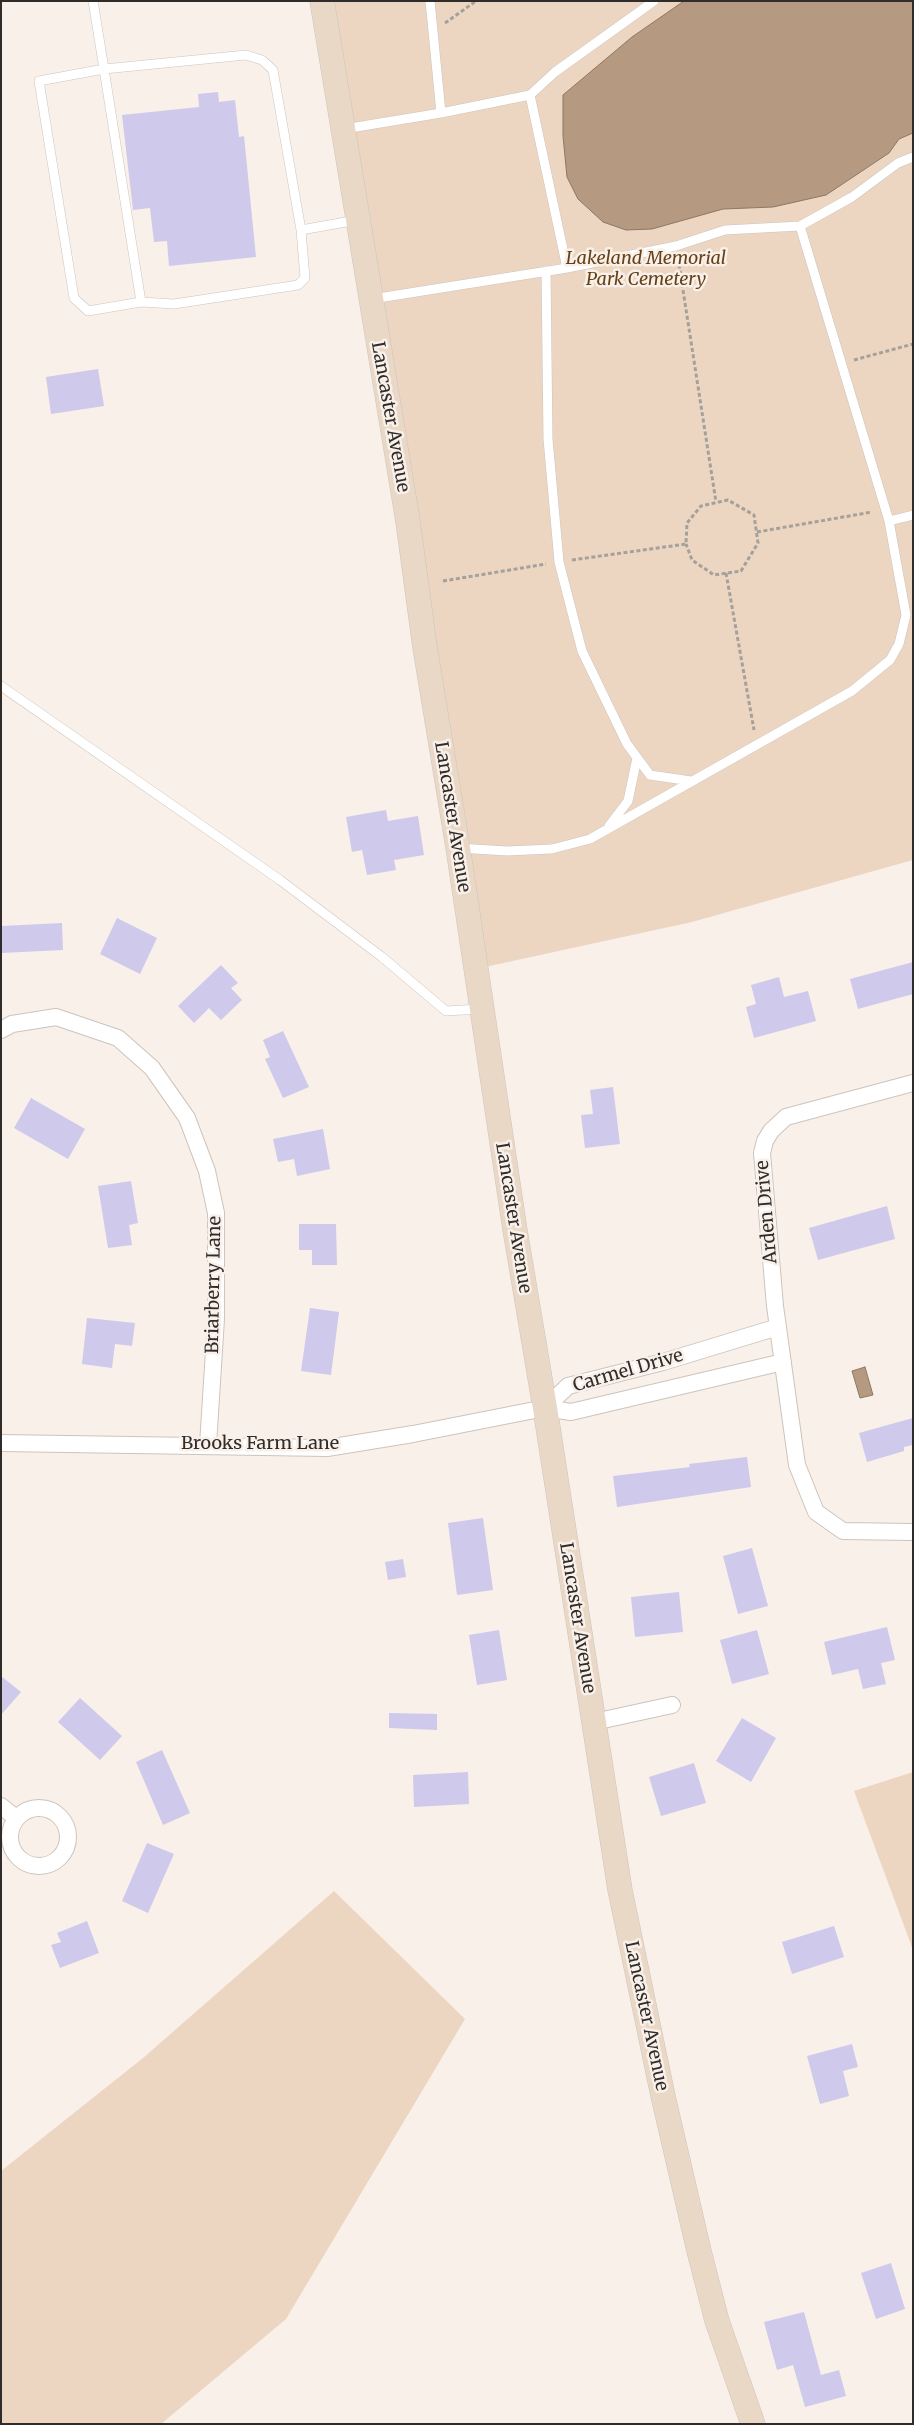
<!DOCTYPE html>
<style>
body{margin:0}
#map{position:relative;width:914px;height:2425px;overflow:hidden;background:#f8f0e9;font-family:Merriweather,serif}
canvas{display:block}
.frame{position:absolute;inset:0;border:2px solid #2f2c2a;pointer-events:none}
</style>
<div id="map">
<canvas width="914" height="2425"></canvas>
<div class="frame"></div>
</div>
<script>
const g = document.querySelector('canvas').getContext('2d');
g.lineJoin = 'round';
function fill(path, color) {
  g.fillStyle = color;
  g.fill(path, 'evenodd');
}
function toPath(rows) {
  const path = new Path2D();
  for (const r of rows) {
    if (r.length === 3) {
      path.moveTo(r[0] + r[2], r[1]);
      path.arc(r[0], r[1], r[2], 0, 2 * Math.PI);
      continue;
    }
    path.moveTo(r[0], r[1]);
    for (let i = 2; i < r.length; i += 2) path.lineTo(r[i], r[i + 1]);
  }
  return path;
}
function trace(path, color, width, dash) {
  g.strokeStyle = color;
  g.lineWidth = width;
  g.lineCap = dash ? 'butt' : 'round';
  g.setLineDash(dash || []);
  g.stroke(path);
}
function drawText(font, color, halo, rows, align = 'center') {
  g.font = font + ' Merriweather,serif';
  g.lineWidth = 5;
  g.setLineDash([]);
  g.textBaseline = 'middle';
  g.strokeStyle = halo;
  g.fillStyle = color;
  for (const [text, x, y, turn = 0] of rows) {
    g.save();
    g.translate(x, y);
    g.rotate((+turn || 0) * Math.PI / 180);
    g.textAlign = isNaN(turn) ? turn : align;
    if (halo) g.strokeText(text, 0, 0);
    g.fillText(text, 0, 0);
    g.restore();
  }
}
fill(toPath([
 [333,1,913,1,913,860,692,922,485,967],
 [913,1772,913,1950,854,1791],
 [334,1891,465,2019,286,2319,161,2424,1,2424,1,2171,143,2058]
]), '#ecd6c2');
const water = toPath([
 [684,1,913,1,913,133,899,139,889,153,826,195,773,207,723,209,652,229,626,230,603,222,578,199,567,177,563,136,563,95,632,37,684,1],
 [865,1367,873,1395,860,1398,852,1371,865,1367]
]);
fill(water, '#b59980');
trace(water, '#8d7866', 1);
fill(toPath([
 [218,92,219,102,235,100,239,137,244,136,256,257,169,266,167,241,154,242,150,208,133,210,122,115,199,107,198,94],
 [98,369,104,406,51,414,46,377],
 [386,810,388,821,418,816,424,855,394,860,396,870,367,875,362,850,352,852,346,817],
 [117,918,157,938,140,974,100,954],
 [62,923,63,950,1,953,1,926],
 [913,962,913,994,858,1009,850,979],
 [221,965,238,983,231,988,242,1000,221,1020,209,1008,194,1023,178,1006],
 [779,977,784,997,808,991,816,1021,754,1038,746,1007,756,1004,751,985],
 [283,1031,309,1087,283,1098,265,1059,270,1057,263,1040],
 [613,1087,620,1144,585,1148,581,1115,593,1114,590,1090],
 [31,1098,85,1129,68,1159,14,1128],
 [323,1129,330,1169,297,1176,294,1159,278,1162,273,1139],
 [131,1181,138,1223,129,1225,132,1245,108,1248,98,1186],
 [887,1206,895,1239,818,1260,809,1228],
 [299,1224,336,1224,337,1265,312,1265,312,1250,299,1250],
 [310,1308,339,1312,331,1375,301,1371],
 [87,1318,135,1323,132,1346,115,1344,112,1368,82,1364],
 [913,1418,913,1445,904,1447,904,1451,867,1462,859,1433],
 [747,1457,751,1487,617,1507,613,1476,690,1467,689,1464],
 [483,1518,493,1590,457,1595,448,1523],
 [752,1548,768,1606,738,1614,723,1556],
 [403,1559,406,1577,388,1580,385,1562],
 [679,1592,683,1632,635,1637,631,1597],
 [887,1627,895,1660,881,1663,886,1684,863,1689,858,1669,832,1675,824,1642],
 [499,1630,507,1680,477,1685,469,1635],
 [757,1630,769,1674,732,1684,720,1640],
 [1,1676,21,1692,1,1715],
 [80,1698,122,1736,100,1760,58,1722],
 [389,1713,437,1714,437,1730,389,1728],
 [742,1718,776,1738,751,1782,716,1761],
 [162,1750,190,1813,163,1825,136,1762],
 [694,1763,706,1803,661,1816,649,1777],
 [468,1772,469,1804,414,1807,413,1775],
 [147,1843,174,1854,148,1913,122,1901],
 [87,1921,99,1953,60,1968,51,1945,61,1942,57,1933],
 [834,1926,844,1957,792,1974,782,1942],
 [852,2044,858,2067,843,2071,849,2096,820,2104,807,2056],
 [891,2263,905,2309,876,2319,861,2273],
 [804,2312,821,2375,839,2370,846,2396,805,2407,793,2365,777,2370,764,2322]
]), '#cfc9ec');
const service = toPath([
 [93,1,104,69,141,302,174,304,298,285,305,278,301,230,273,70,262,60,246,55,104,69,39,81,74,298,88,311,141,302],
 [430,1,441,113],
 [344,129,441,113,530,95,555,72,654,1],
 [301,230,357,220],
 [567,268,676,246,725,230,800,226,852,197,898,163,913,157],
 [546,271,548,439,559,562,582,651,627,744,650,775,691,781],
 [372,299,567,268,530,95],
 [889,521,913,515],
 [1,686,280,880,382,957,446,1011,480,1009],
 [609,826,628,801,637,758],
 [458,848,507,851,552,849,590,839,852,691,890,660,899,644,906,615,889,521,800,226]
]);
const minor = toPath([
 [1,1030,12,1024,56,1017,118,1038,152,1068,187,1118,207,1171,216,1213,216,1319,208,1445],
 [913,1083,786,1117,771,1131,765,1141,762,1153,775,1306,797,1465,816,1512,843,1531,913,1532],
 [545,1408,568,1386,663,1362,778,1327],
 [1,1443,327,1448,413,1434,545,1408,571,1412,783,1362],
 [594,1722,672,1705],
 [1,1806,16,1818],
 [39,1837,29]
]);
const secondary = toPath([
 [322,1,408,522,425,648,458,848,515,1230,545,1408,620,1890,663,2096,699,2251,717,2321,753,2424]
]);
trace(service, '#ccc4bd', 10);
trace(minor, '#ccc4bd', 18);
trace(secondary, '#ccc4bd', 25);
trace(toPath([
 [445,23,476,1],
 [678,258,716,502],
 [854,360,913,344],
 [757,532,872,512],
 [572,560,686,544,687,523,701,506,728,500,754,515,758,543,741,571,714,575,692,560,686,544],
 [726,573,754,730],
 [443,581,546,564]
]), '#a6a09b', 3, [4, 2.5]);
trace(service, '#fff', 9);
trace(minor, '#fff', 16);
trace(secondary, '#ead8c6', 24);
drawText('italic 18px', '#684016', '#f8f0e9', [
 ["Lakeland Memorial",646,259],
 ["Park Cemetery",646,280]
]);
drawText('18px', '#2f2c2a', '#f8f0e9', [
 ["Lancaster Avenue",390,417,80],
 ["Lancaster Avenue",452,817,81],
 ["Arden Drive",767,1212,-95],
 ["Lancaster Avenue",513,1218,81],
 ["Briarberry Lane",214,1285,-89],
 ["Carmel Drive",628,1371,-16],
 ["Brooks Farm Lane",260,1444],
 ["Lancaster Avenue",577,1618,81],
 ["Lancaster Avenue",646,2016,78]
]);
</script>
